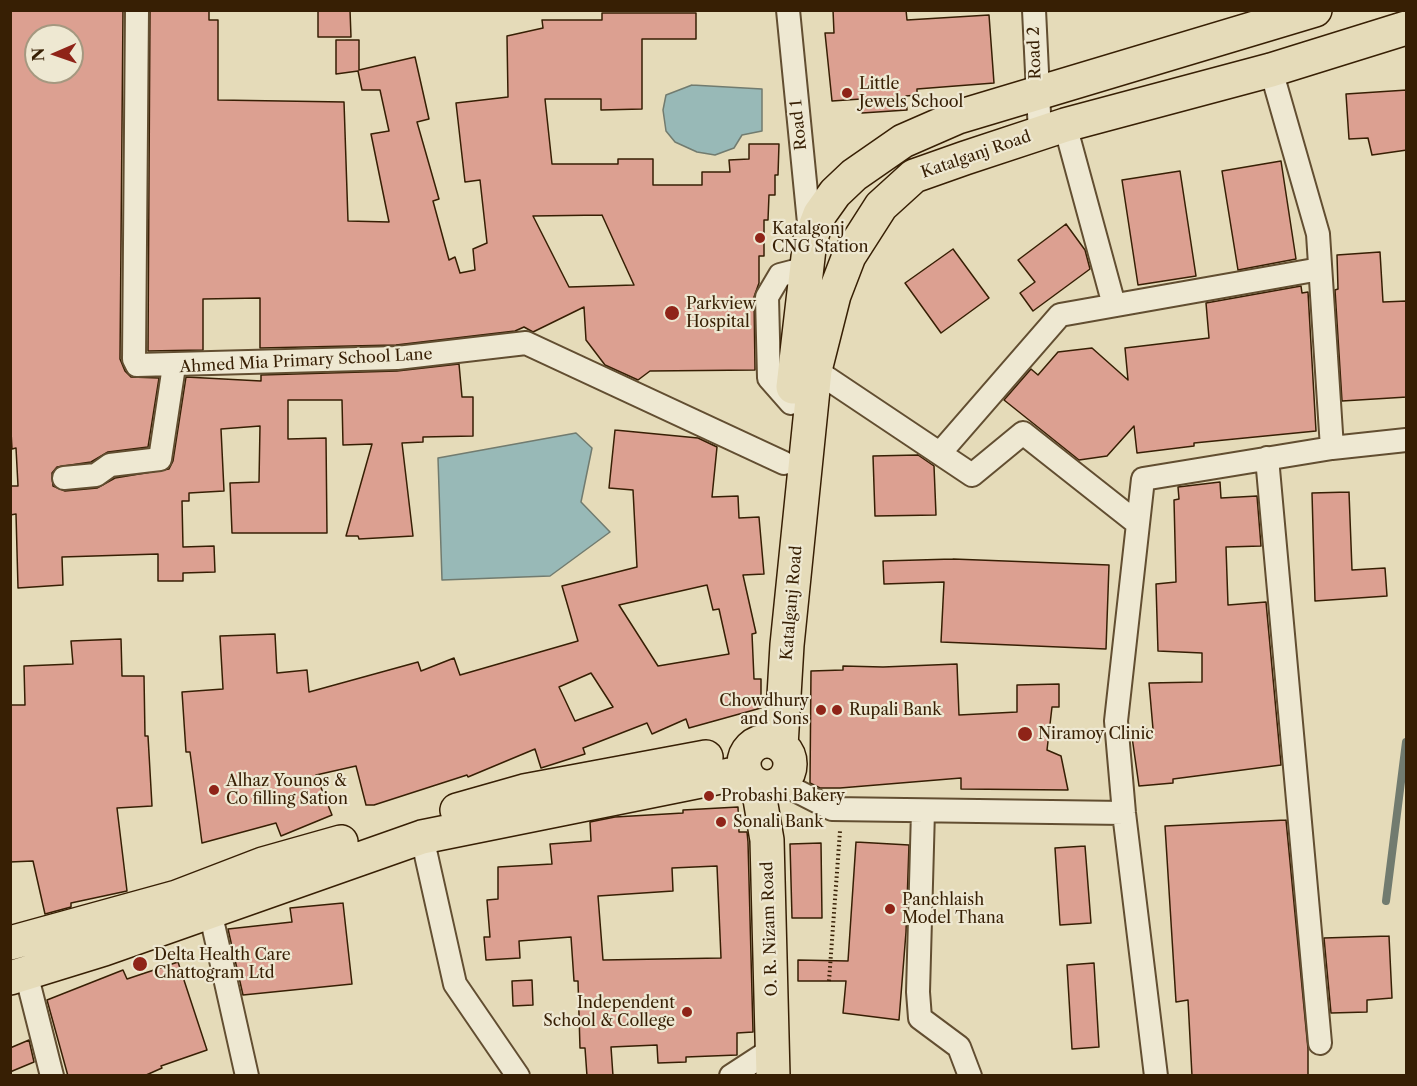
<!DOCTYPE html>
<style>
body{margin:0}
#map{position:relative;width:1417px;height:1086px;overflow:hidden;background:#e5dbb9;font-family:"Libre Caslon Text",serif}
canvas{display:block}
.frame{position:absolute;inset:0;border:12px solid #371f04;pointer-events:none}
.north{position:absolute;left:24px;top:24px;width:60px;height:60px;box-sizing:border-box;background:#eee8d2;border:2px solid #a59880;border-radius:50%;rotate:268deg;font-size:16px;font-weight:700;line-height:24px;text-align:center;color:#371f04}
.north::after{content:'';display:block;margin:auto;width:21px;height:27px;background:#8f2418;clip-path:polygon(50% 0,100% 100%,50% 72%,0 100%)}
</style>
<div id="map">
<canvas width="1417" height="1086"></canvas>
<div class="frame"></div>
<div class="north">N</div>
</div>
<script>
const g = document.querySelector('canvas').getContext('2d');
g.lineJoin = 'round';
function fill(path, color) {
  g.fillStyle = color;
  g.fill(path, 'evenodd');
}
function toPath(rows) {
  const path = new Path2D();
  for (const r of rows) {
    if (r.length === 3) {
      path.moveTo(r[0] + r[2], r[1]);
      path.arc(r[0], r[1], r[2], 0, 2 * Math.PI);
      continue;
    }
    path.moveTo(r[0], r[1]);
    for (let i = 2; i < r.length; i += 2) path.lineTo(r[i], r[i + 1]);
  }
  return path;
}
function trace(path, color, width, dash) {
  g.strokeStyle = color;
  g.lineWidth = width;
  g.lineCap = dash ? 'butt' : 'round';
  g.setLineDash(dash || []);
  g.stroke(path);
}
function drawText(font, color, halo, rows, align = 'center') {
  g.font = font + ' "Libre Caslon Text",serif';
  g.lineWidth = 4.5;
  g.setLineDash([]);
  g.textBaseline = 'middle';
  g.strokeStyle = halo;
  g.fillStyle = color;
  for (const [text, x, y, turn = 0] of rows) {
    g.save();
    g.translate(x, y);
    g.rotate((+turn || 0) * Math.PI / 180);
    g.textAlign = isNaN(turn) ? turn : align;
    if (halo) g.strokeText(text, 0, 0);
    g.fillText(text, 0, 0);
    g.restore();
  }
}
const water = toPath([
 [692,85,762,89,762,131,742,135,734,148,715,155,697,152,675,142,666,131,663,110,666,95,692,85],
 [576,433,592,448,581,502,610,532,550,576,442,580,438,458,576,433]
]);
fill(water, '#98b9b7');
trace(water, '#717b6f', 1.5);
trace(toPath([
 [1386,901,1406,742]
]), '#717b6f', 8);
const building = toPath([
 [10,10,123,10,120,359,125,371,131,377,159,378,148,447,108,452,91,462,57,467,52,473,53,486,65,491,97,488,115,478,169,469,173,461,186,377,261,381,261,375,397,371,459,364,462,397,473,397,473,436,423,437,423,442,402,443,413,536,359,539,358,536,346,536,372,444,343,445,342,400,288,400,288,439,326,438,327,533,232,533,230,483,259,482,260,426,221,429,224,491,189,493,189,501,182,501,183,547,214,546,215,572,183,573,183,581,158,581,158,554,62,557,63,585,18,588,16,514,10,515,10,486,18,486,16,448,12,449,10,414,10,10],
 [36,36,72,36,72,72,36,72,36,36],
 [150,10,209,10,209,20,218,20,218,100,344,102,348,221,389,222,371,134,389,131,380,90,362,90,358,71,336,74,336,40,359,40,359,70,415,57,429,119,417,122,439,199,433,201,449,260,455,257,460,273,475,270,473,249,487,243,480,180,465,182,456,103,508,97,507,36,543,28,542,20,602,20,602,13,696,13,696,39,642,39,642,109,601,110,601,99,545,99,552,164,618,164,618,159,653,159,653,185,702,185,702,172,730,172,729,160,749,159,749,144,779,144,778,175,775,175,775,195,769,195,768,220,764,220,764,256,759,256,759,283,754,297,755,370,650,371,638,380,605,365,586,340,584,307,533,332,524,327,515,331,396,345,260,348,260,298,203,299,203,350,148,351,150,10],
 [602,215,634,285,569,287,533,216,602,215],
 [318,10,350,10,351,37,318,37,318,10],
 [833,10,906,10,907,20,989,15,994,83,917,89,917,95,906,96,907,110,862,113,861,99,832,101,825,33,834,33,833,10],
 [1407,90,1407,150,1372,155,1368,138,1349,139,1346,94,1407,90],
 [1281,161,1296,259,1238,270,1222,171,1281,161],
 [1180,171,1196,276,1138,285,1122,180,1180,171],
 [1066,224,1085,250,1090,269,1033,311,1020,293,1035,282,1018,260,1066,224],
 [953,249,989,298,941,333,905,283,953,249],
 [1380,252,1383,302,1407,301,1407,397,1342,401,1335,290,1338,289,1337,255,1380,252],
 [1301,286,1302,293,1308,292,1316,431,1194,443,1194,446,1137,453,1134,426,1107,456,1079,460,1004,400,1031,369,1038,375,1058,352,1092,348,1128,380,1125,348,1209,338,1206,303,1301,286],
 [615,430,698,438,717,447,712,497,738,496,739,518,759,517,764,574,743,575,756,633,752,634,754,679,761,679,761,708,689,728,686,719,652,734,647,723,583,748,585,754,541,768,535,749,468,777,467,775,374,805,366,805,356,766,316,775,332,815,281,836,276,823,202,843,190,752,186,752,182,692,223,689,220,636,275,634,277,673,307,670,309,692,418,662,421,671,454,658,460,675,578,641,562,586,637,567,633,490,609,488,615,430],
 [707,585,713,610,719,609,729,654,658,666,619,605,707,585],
 [591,673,613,707,575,721,559,687,591,673],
 [918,455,934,466,936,515,875,516,873,456,918,455],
 [1220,482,1221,498,1257,496,1261,546,1226,547,1228,605,1266,602,1281,765,1173,779,1173,783,1139,786,1131,730,1153,729,1149,683,1202,682,1202,653,1158,651,1156,584,1176,582,1174,500,1179,499,1178,487,1220,482],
 [1349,492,1352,570,1385,568,1387,596,1315,601,1312,493,1349,492],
 [953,559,1109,565,1106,649,941,642,944,582,884,584,883,561,953,559],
 [121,639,122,676,144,676,145,736,148,736,152,806,117,808,127,891,71,903,71,907,45,914,33,861,10,862,10,705,25,705,24,666,73,664,71,641,121,639],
 [957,664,959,715,1017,712,1017,685,1059,684,1059,707,1052,707,1047,750,1061,756,1068,790,961,789,961,778,840,788,820,788,810,783,811,671,843,670,843,666,883,667,957,664],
 [738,807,739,832,747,832,748,842,753,1032,737,1033,737,1055,686,1057,686,1062,658,1063,657,1045,611,1047,613,1076,587,1076,585,1048,580,1048,578,981,574,981,571,937,519,941,520,958,486,960,484,937,490,937,487,900,498,899,498,867,552,864,550,844,591,841,590,822,615,817,683,813,683,810,738,807],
 [717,866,721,958,603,960,598,896,673,891,672,868,717,866],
 [1286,820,1308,1049,1308,1076,1192,1076,1188,1000,1176,1002,1165,826,1286,820],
 [856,842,909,845,906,932,899,1020,843,1013,846,981,798,981,798,960,848,961,856,842],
 [821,843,822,918,792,918,790,844,821,843],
 [1085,846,1091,923,1060,925,1055,848,1085,846],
 [343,903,352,984,243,995,228,929,292,922,290,908,343,903],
 [1389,936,1392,998,1367,1000,1367,1012,1331,1013,1324,938,1389,936],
 [178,962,207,1050,161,1066,162,1068,144,1076,68,1076,47,1000,123,970,127,979,178,962],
 [1094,963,1099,1047,1072,1049,1067,965,1094,963],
 [532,980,533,1005,513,1006,512,981,532,980],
 [29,1040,34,1062,10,1072,10,1048,29,1040]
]);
fill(building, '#dca091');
trace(building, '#371f04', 1.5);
const minor = toPath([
 [137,10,134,359,137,365,397,358,526,343,784,463],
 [788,10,810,233],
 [1034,10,1040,134],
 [1271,70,1318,234,1332,448],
 [1065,125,1114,305],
 [815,370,972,475,1023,433,1137,523],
 [791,403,769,378,767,297,780,275,807,268],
 [940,453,1060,315,1320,269],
 [1267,458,1320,1043],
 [64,478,96,475,110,465,160,459,174,366],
 [781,783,832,809,1124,813],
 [923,811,918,992,920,1018,959,1047,970,1076],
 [422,837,455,984,518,1076],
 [210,911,247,1076],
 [26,973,52,1076],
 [731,1076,774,1048],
 [1156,1076,1124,813,1116,721,1143,479,1332,448,1406,440]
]);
const primary = toPath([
 [793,387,810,240,820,214,835,193,854,175,903,141,958,117,1315,10],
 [767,764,23],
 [781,746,787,645,815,370,834,295,849,256,881,206,914,176,965,158,1065,125,1271,70,1406,28],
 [753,784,760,799,767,840,773,1076],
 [457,810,524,791,706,757],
 [10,943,177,897,263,864,341,842],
 [10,978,104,949,422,837,745,772]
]);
trace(minor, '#624e31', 26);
trace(primary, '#371f04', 36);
trace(toPath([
 [829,981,840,831]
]), '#371f04', 4, [1.5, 3]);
trace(minor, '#eee8d2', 22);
trace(primary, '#e5dbb9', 33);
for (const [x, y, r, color] of [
 [847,93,6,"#8f2418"],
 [760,238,6,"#8f2418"],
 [672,313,8,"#8f2418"],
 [821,710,6,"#8f2418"],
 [837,710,6,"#8f2418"],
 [1025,734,8,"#8f2418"],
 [214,790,6,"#8f2418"],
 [709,796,6,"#8f2418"],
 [721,822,6,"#8f2418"],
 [890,909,6,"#8f2418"],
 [140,964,8,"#8f2418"],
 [687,1012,6,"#8f2418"]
]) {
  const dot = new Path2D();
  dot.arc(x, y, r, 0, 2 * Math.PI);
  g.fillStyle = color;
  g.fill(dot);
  trace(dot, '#eee8d2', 2);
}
drawText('16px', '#371f04', '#eee8d2', [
 ["Road 2",1035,53,-92],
 ["Road 1",799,125,-96],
 ["Katalganj Road",976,155,-19],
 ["Ahmed Mia Primary School Lane",306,361,-3],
 ["Katalganj Road",792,603,-85],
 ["O. R. Nizam Road",770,929,-92]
]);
drawText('16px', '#371f04', '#eee8d2', [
 ["Little",859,84],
 ["Jewels School",859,102],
 ["Katalgonj",772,229],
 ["CNG Station",772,247],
 ["Parkview",686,304],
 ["Hospital",686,322],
 ["Chowdhury",809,701,"right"],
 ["and Sons",809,719,"right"],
 ["Rupali Bank",849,710],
 ["Niramoy Clinic",1038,734],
 ["Alhaz Younos &",226,781],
 ["Co filling Sation",226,799],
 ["Probashi Bakery",721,796],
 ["Sonali Bank",733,822],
 ["Panchlaish",902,900],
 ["Model Thana",902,918],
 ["Delta Health Care",154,955],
 ["Chattogram Ltd",154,973],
 ["Independent",675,1003,"right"],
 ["School & College",675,1021,"right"]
], 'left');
</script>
